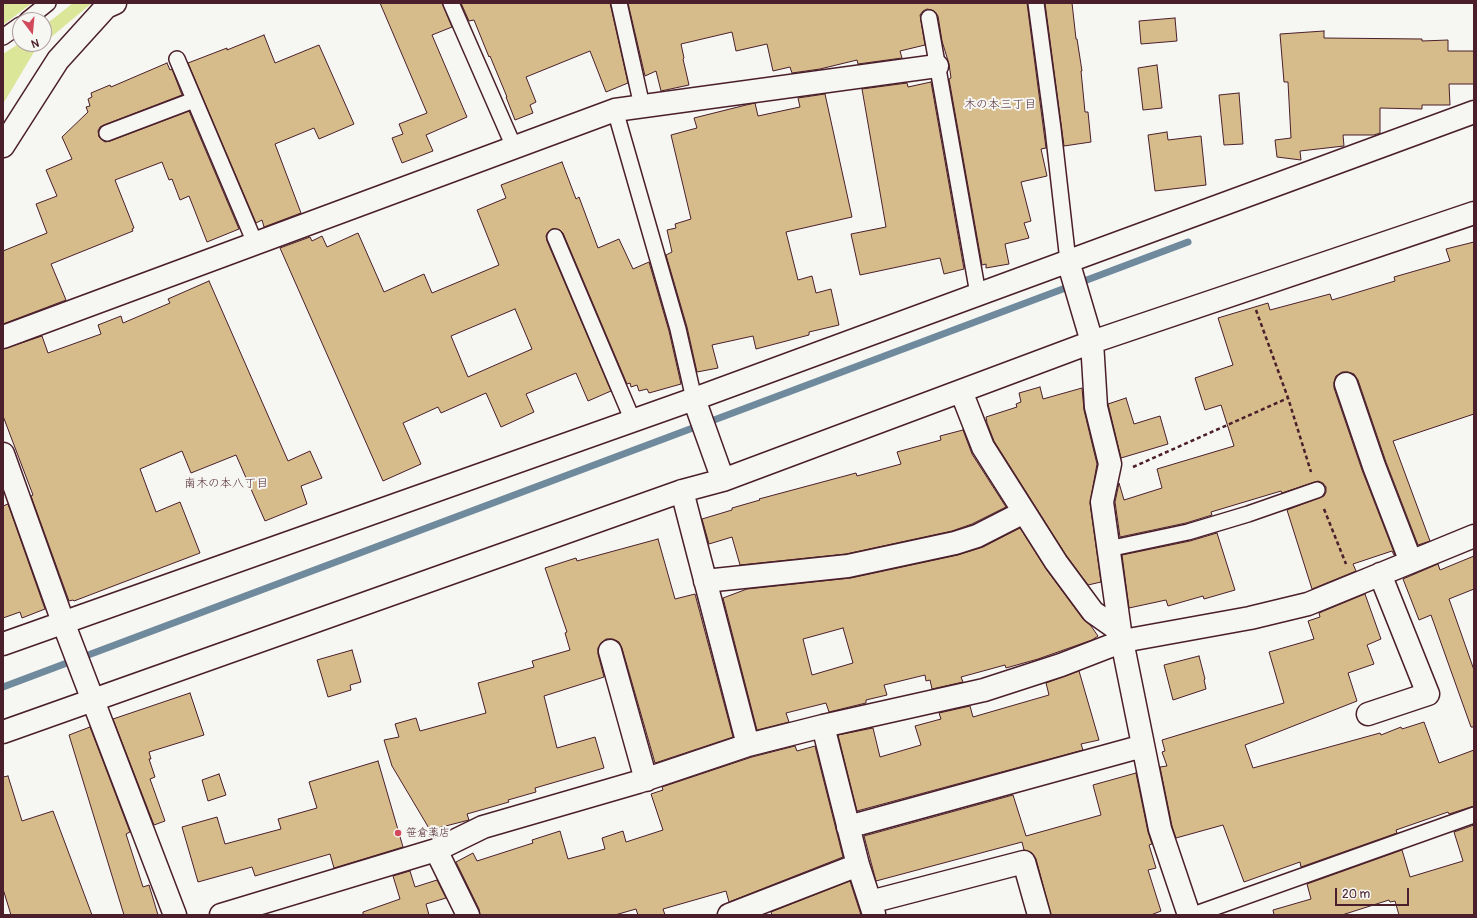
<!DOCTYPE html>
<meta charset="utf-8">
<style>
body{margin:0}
#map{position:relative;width:1477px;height:918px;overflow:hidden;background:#f6f6f2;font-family:Pangolin,sans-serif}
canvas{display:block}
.frame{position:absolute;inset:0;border:4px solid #4a1f2b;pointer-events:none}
.north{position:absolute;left:12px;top:12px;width:40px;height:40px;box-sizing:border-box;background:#f6f6f2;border:1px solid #b1a0a2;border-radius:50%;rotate:164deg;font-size:11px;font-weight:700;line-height:16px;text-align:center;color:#4a1f2b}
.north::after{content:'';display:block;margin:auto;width:14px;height:18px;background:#d1495b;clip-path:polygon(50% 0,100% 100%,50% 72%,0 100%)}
.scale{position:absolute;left:1335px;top:888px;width:74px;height:18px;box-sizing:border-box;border:2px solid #4a1f2b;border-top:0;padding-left:5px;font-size:12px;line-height:14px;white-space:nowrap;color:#4a1f2b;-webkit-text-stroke:3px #f6f6f2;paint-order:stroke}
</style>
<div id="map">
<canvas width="1477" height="918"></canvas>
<div class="frame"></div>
<div class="north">N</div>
<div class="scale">20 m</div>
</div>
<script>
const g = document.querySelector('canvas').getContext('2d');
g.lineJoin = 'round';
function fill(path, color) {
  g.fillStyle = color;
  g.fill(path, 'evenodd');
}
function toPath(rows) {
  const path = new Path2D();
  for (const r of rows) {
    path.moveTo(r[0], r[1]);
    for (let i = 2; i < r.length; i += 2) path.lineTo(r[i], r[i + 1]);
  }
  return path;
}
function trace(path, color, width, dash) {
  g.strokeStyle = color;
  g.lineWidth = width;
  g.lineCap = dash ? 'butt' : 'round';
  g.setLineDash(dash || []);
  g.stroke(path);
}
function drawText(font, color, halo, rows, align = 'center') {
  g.font = font + ' Pangolin,"Klee One",sans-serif';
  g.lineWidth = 4;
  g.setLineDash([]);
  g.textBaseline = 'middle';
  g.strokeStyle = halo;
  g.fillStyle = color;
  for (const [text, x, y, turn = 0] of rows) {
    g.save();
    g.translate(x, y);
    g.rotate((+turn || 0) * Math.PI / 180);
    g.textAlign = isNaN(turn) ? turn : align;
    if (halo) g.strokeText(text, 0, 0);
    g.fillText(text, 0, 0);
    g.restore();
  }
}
fill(toPath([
 [3,3,32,3,3,25],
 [73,3,92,3,44,43,44,26],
 [20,43,43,44,34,52,3,104,3,54]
]), '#dbe699');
trace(toPath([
 [3,687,1188,242]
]), '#6f8a9c', 7);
const building = toPath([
 [380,3,442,3,452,27,432,35,467,117,426,135,433,151,402,163,392,138,403,134,399,124,427,113,380,3],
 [461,3,610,3,628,83,606,92,590,51,526,77,536,102,530,105,533,113,515,120,506,97,507,97,490,56,489,57,474,20,469,21,461,3],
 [628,3,1027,3,1046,148,1041,149,1047,176,1021,182,1031,221,1024,223,1029,238,1005,244,1009,264,986,268,986,264,982,265,949,79,951,78,949,64,942,41,938,16,936,13,932,10,927,9,923,11,920,15,925,45,900,51,902,58,858,64,857,60,820,69,792,73,790,67,773,71,767,44,736,51,732,32,681,44,684,58,683,59,689,85,661,91,656,71,645,76,628,3],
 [1045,3,1072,3,1076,39,1077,39,1082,71,1081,71,1085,112,1088,112,1091,142,1064,146,1045,3],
 [1175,18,1177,41,1141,44,1139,21,1175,18],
 [1324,31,1324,38,1422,39,1422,41,1448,40,1448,51,1474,51,1474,84,1449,84,1450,105,1422,105,1422,109,1380,108,1380,133,1374,135,1343,135,1344,146,1300,151,1301,160,1277,157,1275,140,1291,138,1288,82,1284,82,1280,34,1324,31],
 [264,35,275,63,319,45,354,124,319,139,314,128,275,144,301,213,264,227,262,220,256,223,188,63,227,48,227,50,264,35],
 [167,63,170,70,172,69,182,95,104,125,100,127,98,131,99,137,105,142,110,141,189,111,239,229,207,242,189,196,180,200,172,179,169,180,162,162,115,180,134,228,132,229,133,231,51,264,66,300,3,324,3,251,47,233,36,204,57,196,46,170,72,159,62,137,88,112,86,107,90,106,88,99,92,97,91,93,110,85,111,87,167,63],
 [1157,65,1162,108,1143,110,1138,68,1157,65],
 [931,82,964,269,944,274,940,258,860,275,851,234,886,227,862,89,907,83,908,87,931,82],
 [1239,93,1243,144,1224,145,1219,95,1239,93],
 [825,94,852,217,786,232,798,280,812,276,816,293,831,289,839,325,809,332,809,335,756,349,753,336,712,345,718,368,697,372,687,327,666,255,672,252,667,230,676,228,675,224,691,219,671,135,697,128,694,118,746,105,755,103,758,116,800,107,798,98,825,94],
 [1167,132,1168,140,1201,136,1206,185,1155,191,1148,135,1167,132],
 [562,162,576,199,579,197,598,248,619,239,633,269,649,262,669,331,681,384,649,393,647,389,639,391,637,385,631,387,630,383,627,384,563,233,560,230,552,229,548,232,546,236,547,241,611,391,588,401,576,373,526,394,534,412,501,427,486,393,441,413,438,407,403,423,421,464,383,481,280,248,310,237,312,241,322,236,327,247,358,233,384,292,424,274,432,293,499,265,477,210,506,198,501,185,562,162],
 [515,309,532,349,468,377,451,336,515,309],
 [1474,242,1474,414,1393,441,1430,541,1418,545,1386,462,1358,380,1354,374,1348,372,1342,372,1336,376,1334,382,1334,388,1362,470,1395,555,1394,555,1392,551,1353,564,1356,571,1312,589,1287,510,1324,496,1326,492,1326,487,1323,483,1318,481,1282,493,1281,491,1211,512,1212,515,1186,523,1120,537,1115,502,1119,483,1124,500,1162,488,1157,469,1234,446,1221,405,1205,410,1195,378,1233,365,1218,318,1268,303,1270,310,1330,294,1332,300,1395,281,1394,277,1450,261,1446,249,1474,242],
 [209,281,288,461,310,451,322,478,301,486,307,504,265,521,236,455,191,473,182,451,140,469,156,512,180,502,200,553,74,601,73,600,69,601,31,496,33,495,3,416,3,349,42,336,48,353,101,334,98,325,121,316,123,323,170,303,168,299,209,281],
 [1040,387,1043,399,1082,388,1084,410,1097,464,1090,503,1101,582,1088,585,1066,555,994,441,987,423,986,417,1017,407,1016,404,1021,402,1019,393,1040,387],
 [1126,398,1134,424,1160,416,1168,444,1121,458,1108,404,1126,398],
 [963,430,972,454,1006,507,972,524,952,531,846,554,740,565,732,537,709,544,702,519,732,510,732,508,760,500,759,499,856,473,857,476,901,464,897,452,941,440,940,436,963,430],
 [8,504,45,609,22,618,20,612,3,618,3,506,8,504],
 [1020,528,1046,569,1083,619,1091,626,1098,636,1092,640,1038,659,1006,668,1005,665,961,677,963,682,932,689,930,680,926,681,925,675,884,685,887,695,866,700,866,703,829,712,826,703,786,713,789,722,757,730,723,598,747,589,851,578,958,555,983,547,1020,528],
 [843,628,853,663,812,675,803,639,843,628],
 [1217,533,1235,590,1204,599,1203,596,1168,606,1166,600,1129,608,1122,555,1190,541,1217,533],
 [658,539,675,599,695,594,733,737,655,763,622,648,619,642,613,639,606,639,601,643,598,648,598,654,604,677,544,696,557,748,595,737,604,768,535,788,536,792,508,800,509,802,467,814,469,820,430,830,392,766,384,740,399,737,395,724,416,718,420,731,486,713,478,683,534,667,532,661,570,650,565,633,567,632,545,568,576,558,577,561,658,539],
 [1474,556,1474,589,1449,599,1474,670,1474,727,1471,727,1431,615,1419,620,1403,579,1438,564,1440,570,1474,556],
 [1365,594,1381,639,1367,645,1374,664,1348,673,1357,701,1245,745,1253,768,1380,733,1381,735,1401,727,1402,729,1424,722,1439,763,1474,750,1474,806,1449,814,1448,812,1396,830,1397,833,1301,867,1300,862,1244,882,1223,825,1176,838,1172,826,1160,767,1167,766,1162,752,1165,751,1162,740,1284,703,1269,652,1314,639,1308,621,1320,617,1319,613,1365,594],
 [352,650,361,682,350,685,351,690,328,697,317,660,352,650],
 [1199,656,1205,679,1204,680,1206,689,1173,700,1164,665,1199,656],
 [1079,671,1099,740,1081,744,1083,750,857,811,838,735,873,728,880,757,921,745,915,726,941,719,939,713,970,706,973,717,1049,695,1046,683,1079,671],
 [190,693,204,735,149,752,151,759,149,759,155,777,150,779,165,821,154,825,113,719,190,693],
 [90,727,130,832,126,834,143,887,149,885,158,915,124,915,69,735,90,727],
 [795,746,797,751,815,746,843,857,729,902,726,891,663,909,665,915,638,915,636,909,615,915,480,915,479,909,456,862,473,853,477,861,533,843,532,840,560,831,568,859,605,849,602,838,623,831,626,842,663,830,651,794,663,790,662,787,752,757,795,746],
 [378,761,403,847,334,868,330,854,255,876,252,867,198,882,182,827,217,817,225,844,281,829,278,819,317,808,309,782,378,761],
 [1136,773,1148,832,1152,844,1149,845,1156,868,1148,870,1161,911,1151,915,1051,915,1036,859,1032,853,1024,850,1022,842,876,881,864,836,1013,795,1026,836,1101,815,1093,785,1136,773],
 [219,774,226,795,208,801,202,780,219,774],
 [8,776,22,821,53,811,92,915,11,915,3,889,3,777,8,776],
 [1474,825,1474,915,1399,915,1395,901,1390,902,1389,900,1342,915,1274,915,1273,910,1311,899,1307,884,1402,850,1410,877,1463,861,1454,832,1474,825],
 [410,871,415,887,437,880,446,898,426,904,429,915,363,915,363,912,400,899,393,876,410,871],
 [850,881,861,915,772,915,771,912,850,881]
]);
fill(building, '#d6bb8b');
trace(building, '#4a1f2b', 1);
const lane = toPath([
 [451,3,514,147],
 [619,3,642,106],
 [1036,3,1053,129,1068,261],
 [929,18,978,294],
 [27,20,48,3],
 [3,37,20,25],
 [177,59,255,243],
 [615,110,678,329,694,399],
 [107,133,194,100],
 [555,237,633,421],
 [1108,549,1188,532,1248,514,1317,490],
 [1193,915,1474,815]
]);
const street = toPath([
 [1068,261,1092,342,1096,407,1110,464,1102,502,1120,631,1160,829,1189,915],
 [3,337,615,110,937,66],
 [1346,384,1374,466,1411,562],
 [961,391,983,447,1056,562,1093,612,1120,631],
 [694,399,723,480],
 [3,454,63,622,175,915],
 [682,491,748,745],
 [705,581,848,566,955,543,977,536,1024,512],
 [3,644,694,399,1474,112],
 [610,651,646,780],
 [1368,714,1428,694,1380,574],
 [823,726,858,865,874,914],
 [3,732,682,491,723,480,1092,342,1474,213],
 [848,827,1143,746],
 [436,850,468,915],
 [870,902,1024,862,1039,915],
 [221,915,436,850,483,827,638,782,748,745,823,726,984,690,1061,665,1123,641,1250,618,1308,604,1474,536],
 [729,915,858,865]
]);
const secondary = toPath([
 [3,146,58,60,106,7,115,3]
]);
trace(lane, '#4a1f2b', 18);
trace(street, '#4a1f2b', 25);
trace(secondary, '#4a1f2b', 25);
trace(toPath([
 [1256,310,1288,398,1311,472],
 [1133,467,1288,398],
 [1324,509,1346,564]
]), '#4a1f2b', 2.5, [4, 3]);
trace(lane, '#f6f6f2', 15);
trace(street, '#f6f6f2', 22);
trace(secondary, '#f6f6f2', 22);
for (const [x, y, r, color] of [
 [398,833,4,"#d1495b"]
]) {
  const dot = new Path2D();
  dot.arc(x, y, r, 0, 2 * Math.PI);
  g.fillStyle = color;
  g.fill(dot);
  trace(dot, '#f6f6f2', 1.5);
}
drawText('11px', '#4a1f2b', '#f6f6f2', [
 ["笹倉薬店",406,833]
], 'left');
drawText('12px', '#4a1f2b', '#f6f6f2', [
 ["木の本三丁目",1000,105],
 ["南木の本八丁目",226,484]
]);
</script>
